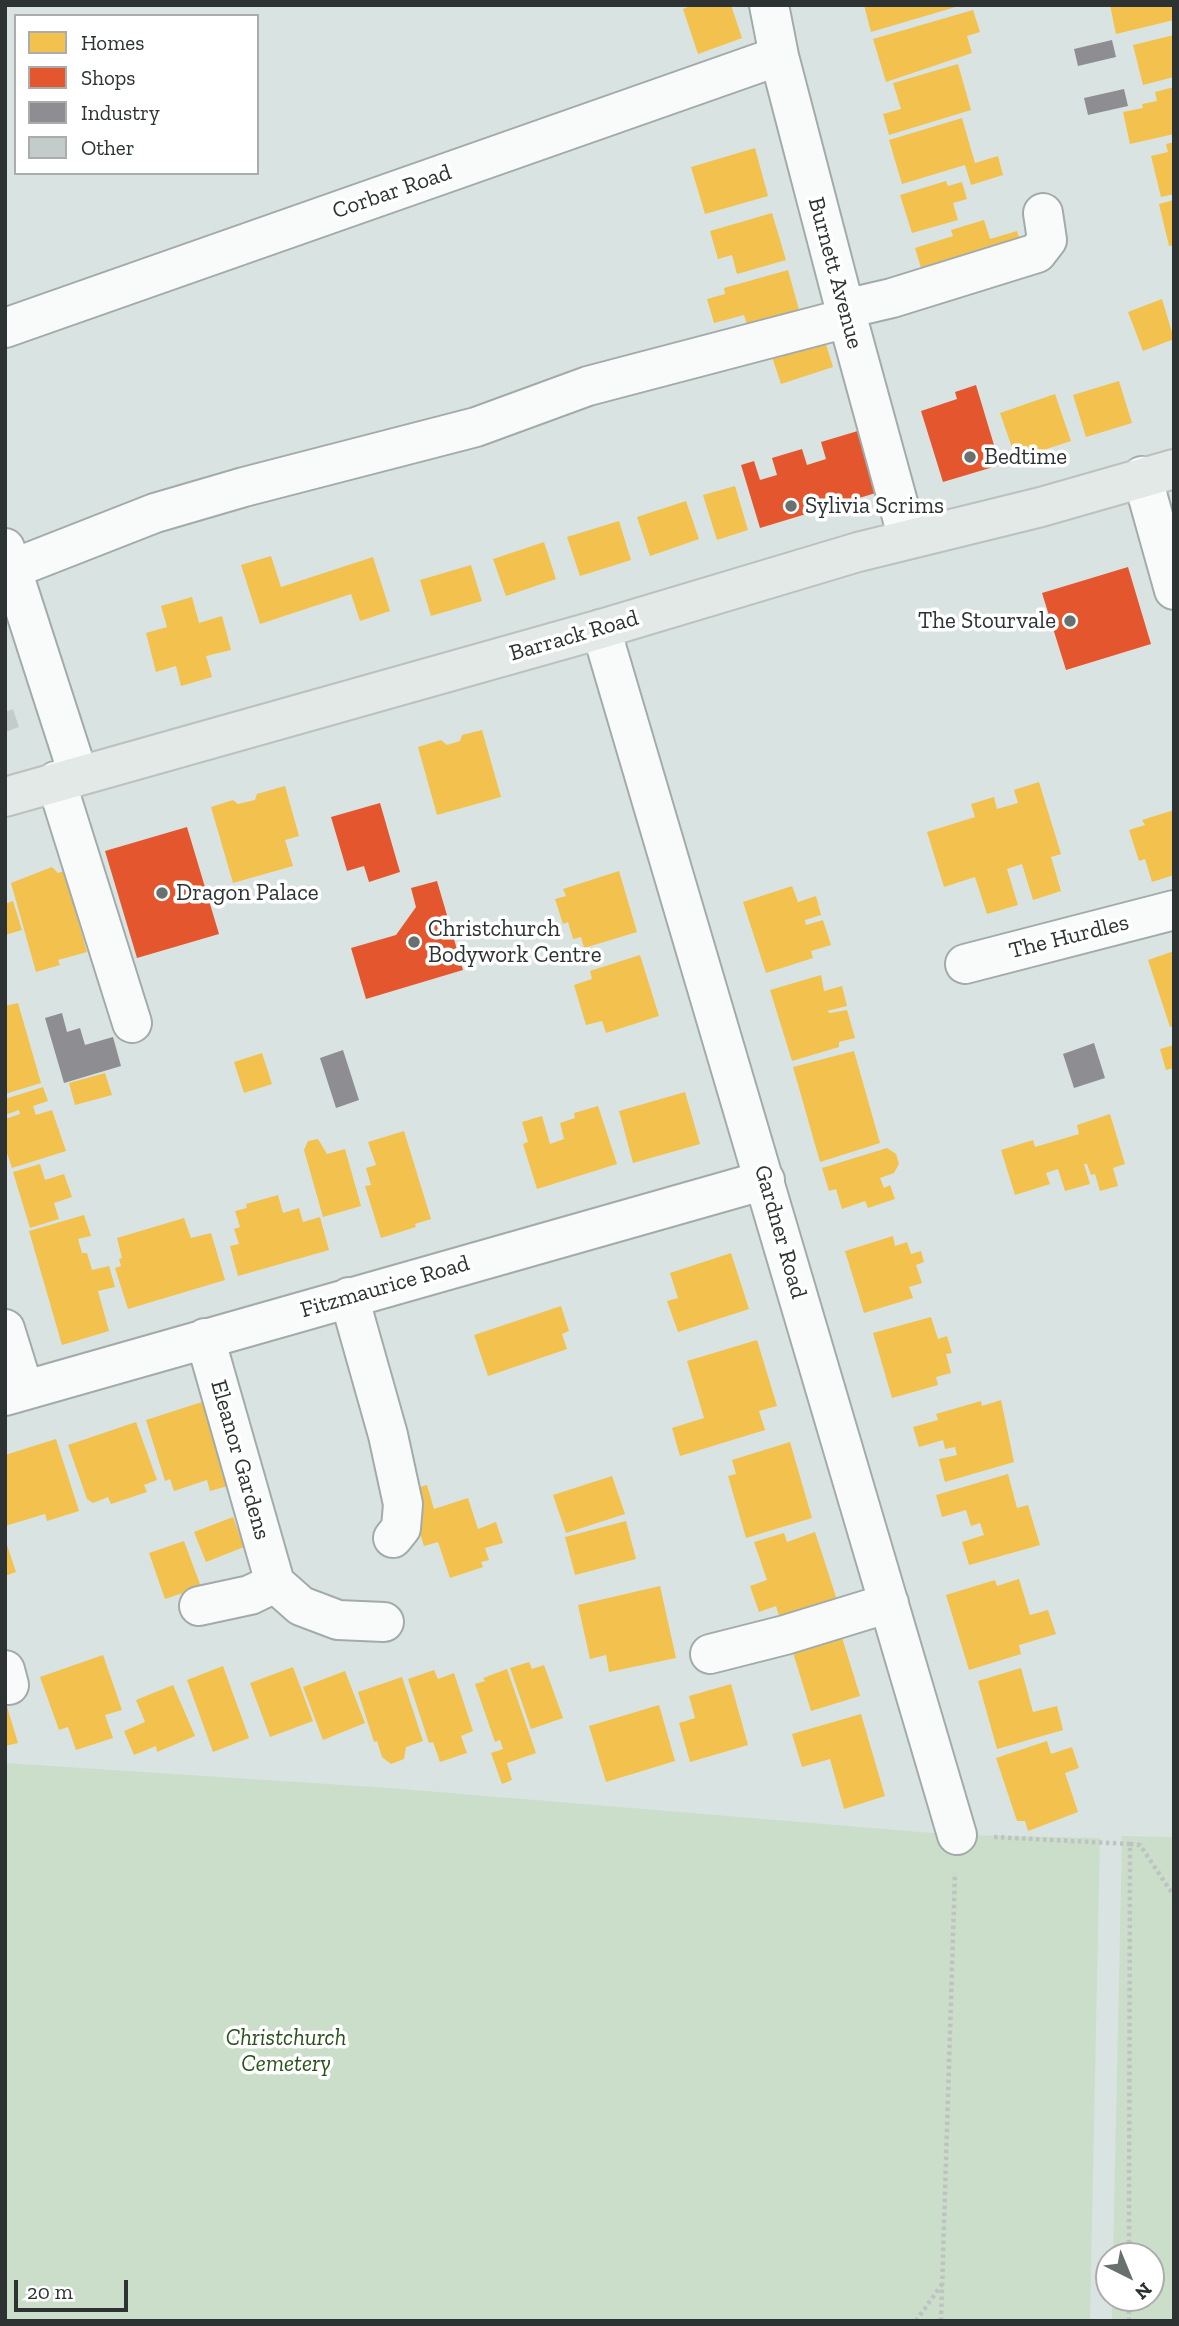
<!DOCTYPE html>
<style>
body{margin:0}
#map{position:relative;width:1179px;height:2326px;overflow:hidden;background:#d9e4e2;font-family:"Zilla Slab",serif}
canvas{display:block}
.frame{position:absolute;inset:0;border:7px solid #2c3332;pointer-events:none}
.legend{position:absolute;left:14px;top:14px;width:245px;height:161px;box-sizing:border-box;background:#fff;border:2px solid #abadad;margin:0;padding:9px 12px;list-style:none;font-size:21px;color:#2c3332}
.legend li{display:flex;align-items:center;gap:14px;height:35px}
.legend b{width:35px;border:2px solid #abadad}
.north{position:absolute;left:1095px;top:2242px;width:70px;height:70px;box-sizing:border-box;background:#fff;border:2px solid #abadad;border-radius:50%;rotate:137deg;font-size:19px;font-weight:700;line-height:28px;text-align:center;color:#2c3332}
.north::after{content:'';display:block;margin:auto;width:24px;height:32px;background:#697170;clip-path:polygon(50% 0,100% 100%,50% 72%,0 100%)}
.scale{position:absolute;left:14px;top:2280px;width:114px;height:32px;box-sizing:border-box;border:4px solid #2c3332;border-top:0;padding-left:9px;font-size:21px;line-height:24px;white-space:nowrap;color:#2c3332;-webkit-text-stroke:5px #fff;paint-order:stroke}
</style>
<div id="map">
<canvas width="1179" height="2326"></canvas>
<div class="frame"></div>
<ul class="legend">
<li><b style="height:19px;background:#f2c14e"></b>Homes</li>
<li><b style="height:19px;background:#e4572e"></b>Shops</li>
<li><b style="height:19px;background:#8d8d92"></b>Industry</li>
<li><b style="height:19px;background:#c3cbcb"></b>Other</li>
</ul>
<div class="north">N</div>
<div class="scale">20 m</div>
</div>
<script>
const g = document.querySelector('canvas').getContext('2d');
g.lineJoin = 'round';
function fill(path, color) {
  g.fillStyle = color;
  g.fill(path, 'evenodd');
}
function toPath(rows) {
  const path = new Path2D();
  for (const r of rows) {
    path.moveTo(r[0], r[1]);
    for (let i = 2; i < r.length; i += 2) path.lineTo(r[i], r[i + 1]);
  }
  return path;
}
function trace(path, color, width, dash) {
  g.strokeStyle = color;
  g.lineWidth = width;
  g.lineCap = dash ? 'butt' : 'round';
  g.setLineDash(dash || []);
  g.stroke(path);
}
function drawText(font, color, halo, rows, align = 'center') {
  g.font = font + ' "Zilla Slab",serif';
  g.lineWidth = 7;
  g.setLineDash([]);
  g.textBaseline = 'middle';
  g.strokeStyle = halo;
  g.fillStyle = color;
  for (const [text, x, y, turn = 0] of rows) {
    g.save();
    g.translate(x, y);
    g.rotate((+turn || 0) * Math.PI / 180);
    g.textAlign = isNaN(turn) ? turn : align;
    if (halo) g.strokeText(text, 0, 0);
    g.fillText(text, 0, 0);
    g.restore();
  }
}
fill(toPath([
 [5,1763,390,1788,957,1835,1100,1838,1090,2321,5,2321],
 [1122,1836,1174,1837,1174,2321,1112,2321,1112,2298,1151,2298,1151,2256,1113,2256]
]), '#cbdeca');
fill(toPath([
 [693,5,731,5,742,38,698,54,683,9],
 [864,5,959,5,959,6,871,32],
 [1110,5,1174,5,1174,20,1116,34],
 [973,10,980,32,967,36,972,53,886,82,873,39],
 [1174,35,1174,77,1143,85,1133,45],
 [958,64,971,110,889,135,883,114,901,109,893,83],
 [1174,87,1174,134,1130,144,1123,112,1143,108,1142,104,1157,101,1155,92],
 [962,118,975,163,998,156,1003,175,971,185,965,165,902,184,889,140],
 [1174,142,1174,194,1161,197,1151,156,1168,152,1166,144],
 [755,148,768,196,705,214,691,167],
 [946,181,948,186,962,182,967,199,953,203,958,220,912,233,900,195],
 [1174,200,1174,245,1169,246,1159,204],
 [772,213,786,260,737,274,732,255,718,259,710,231],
 [984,220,990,239,1017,231,1024,252,925,281,915,248,953,236,951,230],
 [788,270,801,317,749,332,744,315,714,323,707,299,725,294,724,288],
 [1162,299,1174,339,1143,351,1128,312],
 [822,331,833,367,781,384,769,348],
 [1119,381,1132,423,1086,437,1073,395],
 [1055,394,1071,441,1016,459,1000,413],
 [735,486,748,530,717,540,703,495],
 [686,501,699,539,650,556,637,517],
 [619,521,631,560,580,576,567,537],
 [544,542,556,579,506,596,493,559],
 [271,556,281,587,373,557,390,611,360,621,351,594,260,624,241,565],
 [471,565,482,601,431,616,420,580],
 [192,597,199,623,222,616,231,650,206,656,212,677,181,686,176,666,156,672,146,633,167,627,161,606],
 [482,730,501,797,437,815,418,747,441,740,447,745,460,741,462,735],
 [1039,782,1061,854,1051,857,1061,891,1033,900,1022,864,1007,869,1018,905,987,914,975,877,944,887,927,832,975,817,971,804,994,797,997,809,1018,803,1014,790],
 [285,786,299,836,285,840,293,866,233,883,211,807,233,800,238,804,255,800,257,794],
 [1174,810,1174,875,1152,882,1145,859,1139,861,1129,830,1145,825,1142,820],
 [52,867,58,873,64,871,87,952,58,960,60,965,36,972,11,883],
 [619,871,637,932,584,948,581,937,573,939,568,922,563,924,555,899,566,896,563,889],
 [792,886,798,902,816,896,821,915,805,920,806,925,823,920,831,945,811,951,813,958,766,973,743,902],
 [13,901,22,930,5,935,5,904],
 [1174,951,1174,1026,1170,1027,1148,960],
 [640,955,659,1016,606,1033,602,1021,586,1025,574,985,592,979,590,971],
 [821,975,824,991,842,986,847,1006,827,1011,830,1013,847,1010,855,1038,839,1042,839,1047,792,1061,770,990],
 [18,1003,41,1083,5,1094,5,1006],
 [1174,1045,1174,1068,1166,1070,1160,1049],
 [854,1051,880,1143,820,1162,793,1067],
 [262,1053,272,1084,244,1093,234,1062],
 [105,1073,112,1095,75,1105,69,1083],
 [43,1087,48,1101,33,1106,36,1115,52,1110,66,1151,12,1168,5,1147,5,1119,20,1114,19,1110,5,1115,5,1099],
 [685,1092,700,1144,633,1163,619,1111],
 [598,1106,617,1164,537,1189,523,1144,528,1142,522,1122,542,1116,550,1144,564,1139,560,1123,575,1118,574,1113],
 [1110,1114,1125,1164,1113,1168,1118,1186,1100,1191,1095,1174,1091,1175,1087,1164,1084,1164,1090,1184,1065,1191,1058,1169,1046,1173,1050,1184,1015,1195,1001,1150,1033,1140,1035,1147,1079,1134,1077,1125],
 [404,1131,431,1219,415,1224,416,1227,381,1238,365,1186,371,1185,366,1168,376,1165,368,1142],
 [318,1139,327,1154,345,1149,361,1206,323,1217,304,1150,308,1141],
 [887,1148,896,1154,899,1164,894,1173,880,1178,884,1188,890,1185,895,1199,868,1208,865,1201,842,1209,836,1189,829,1191,822,1168],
 [40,1164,45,1180,64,1174,72,1197,54,1203,59,1219,30,1228,13,1172],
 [278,1195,283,1213,299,1208,303,1222,320,1217,329,1250,238,1276,230,1246,239,1244,234,1229,240,1227,235,1211,247,1208,246,1204],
 [84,1215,91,1236,78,1239,82,1253,87,1253,92,1270,109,1266,115,1287,98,1291,109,1331,62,1345,29,1231],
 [184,1218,191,1238,211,1233,225,1280,128,1309,115,1268,121,1266,119,1259,122,1258,117,1238],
 [893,1236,895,1246,907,1242,911,1254,921,1251,924,1262,916,1265,922,1283,909,1287,913,1298,864,1313,845,1251],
 [731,1253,749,1309,678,1332,667,1301,678,1298,670,1273],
 [561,1306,569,1331,562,1334,567,1349,488,1376,474,1335],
 [931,1317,938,1339,947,1336,952,1353,946,1354,951,1373,936,1377,938,1385,892,1398,873,1333],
 [757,1340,777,1406,759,1411,765,1430,680,1456,672,1428,704,1418,687,1361],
 [1001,1400,1014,1462,945,1482,939,1459,957,1455,955,1447,945,1449,943,1440,919,1447,913,1427,938,1420,936,1414,981,1401,982,1406],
 [205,1401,231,1485,210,1491,207,1480,174,1491,170,1479,165,1481,146,1420],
 [136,1422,157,1480,144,1485,147,1492,111,1504,108,1497,93,1503,87,1499,68,1445],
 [56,1439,79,1511,47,1521,45,1514,5,1526,5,1455],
 [790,1442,812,1518,746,1538,728,1476,736,1474,732,1460],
 [1008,1474,1017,1508,1028,1505,1040,1545,969,1565,962,1542,984,1535,980,1523,971,1526,966,1510,942,1517,936,1495],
 [612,1476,625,1514,566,1533,553,1495],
 [427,1485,434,1509,468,1498,478,1529,496,1522,503,1543,485,1548,489,1560,481,1562,483,1567,450,1578,438,1542,424,1546,406,1491],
 [233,1517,244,1547,206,1562,194,1532],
 [626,1521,636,1559,575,1575,565,1537],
 [815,1532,839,1606,782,1626,776,1606,759,1612,750,1586,767,1580,754,1542,784,1533,787,1542],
 [5,1539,16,1572,5,1576],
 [184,1541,201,1587,165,1599,149,1553],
 [1019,1579,1030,1615,1048,1610,1056,1634,1019,1645,1021,1654,969,1670,946,1595,995,1580,997,1586],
 [660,1586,676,1658,609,1672,606,1655,590,1659,578,1605],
 [840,1631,860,1696,811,1711,791,1646],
 [103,1655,122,1710,105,1715,113,1738,76,1750,68,1727,59,1730,40,1677],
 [529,1662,532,1669,544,1665,563,1718,531,1729,510,1668],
 [223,1666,249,1738,213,1752,187,1680],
 [293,1667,313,1721,270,1737,250,1683],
 [1021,1668,1033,1712,1057,1706,1063,1730,997,1749,978,1681],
 [507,1669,536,1753,507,1763,512,1780,502,1784,491,1753,503,1749,500,1740,495,1742,475,1684,485,1681,483,1678],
 [434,1670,438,1679,454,1673,473,1731,461,1736,467,1753,440,1762,433,1742,429,1743,408,1679],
 [345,1671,365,1723,323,1740,303,1687],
 [402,1677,423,1741,406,1747,404,1759,391,1764,382,1757,377,1741,374,1742,358,1692],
 [731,1684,748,1745,690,1762,679,1723,695,1718,689,1696],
 [173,1685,195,1736,157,1752,156,1746,134,1755,124,1731,145,1722,136,1700],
 [5,1700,18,1743,5,1746],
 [659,1705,675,1761,606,1782,589,1726],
 [861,1714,885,1796,844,1809,830,1759,802,1767,792,1734],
 [1047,1741,1051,1754,1072,1747,1079,1768,1065,1773,1078,1812,1028,1831,1025,1821,1017,1821,996,1758]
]), '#f2c14e');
fill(toPath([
 [976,385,1000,465,943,482,921,411,957,399,955,392],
 [861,430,879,492,760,528,741,465,754,461,760,480,777,475,772,458,802,449,807,465,826,459,821,442],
 [1128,567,1151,644,1066,670,1042,593],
 [380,803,400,872,369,882,364,866,347,871,331,817],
 [187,827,219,934,137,958,105,851],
 [437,881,463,970,366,999,351,948,396,935,416,907,411,888]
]), '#e4572e');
fill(toPath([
 [1112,40,1116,57,1078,66,1074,49],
 [1124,89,1128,106,1088,115,1084,98],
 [62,1013,67,1032,80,1028,85,1045,113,1037,121,1066,64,1083,45,1018],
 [1094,1043,1105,1078,1074,1088,1063,1054],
 [343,1050,359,1100,336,1108,320,1058]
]), '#8d8d92');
fill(toPath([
 [13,709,19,727,5,732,5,712]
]), '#c3cbcb');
const minor = toPath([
 [769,5,779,56,845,309,908,539],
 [845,309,892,298,1037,253,1047,240,1043,213],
 [5,328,779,56],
 [1142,476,1174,590],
 [5,548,78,774],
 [12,569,155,513,244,487,476,427,588,386,847,318],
 [601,629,957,1835],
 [56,781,132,1023],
 [965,964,1174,910],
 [349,1297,388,1435,403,1504,401,1528,393,1538],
 [5,1329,24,1390],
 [205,1338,275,1583,301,1606,338,1620,384,1622],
 [5,1396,765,1180],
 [199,1606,250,1595,275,1583],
 [710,1654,785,1635,889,1603],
 [5,1670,9,1685]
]);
const major = toPath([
 [5,797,601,629,858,552,1041,507,1174,469]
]);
trace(minor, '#a3abaa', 42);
trace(major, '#bcc1c0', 42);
trace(toPath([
 [994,1837,1130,1844,1129,2256],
 [1130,1844,1140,1845,1174,1896],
 [916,2321,942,2284],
 [941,2321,955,1873],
 [1129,2321,1129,2298]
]), '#bec3c2', 4.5, [3.5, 3.5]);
trace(minor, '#f9fbfb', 38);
trace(major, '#e2e9e6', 38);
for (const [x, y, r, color] of [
 [970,457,7,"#697170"],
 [791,506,7,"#697170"],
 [1070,621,7,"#697170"],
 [162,893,7,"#697170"],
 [414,942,7,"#697170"]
]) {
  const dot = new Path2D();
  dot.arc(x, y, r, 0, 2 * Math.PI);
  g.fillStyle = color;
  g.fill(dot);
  trace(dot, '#fff', 2.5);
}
drawText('23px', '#2c3332', '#fff', [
 ["Corbar Road",392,192,-19],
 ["Burnett Avenue",835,273,75],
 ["Barrack Road",574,636,-16],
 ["The Hurdles",1069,937,-14],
 ["Gardner Road",780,1232,74],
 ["Fitzmaurice Road",385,1287,-16],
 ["Eleanor Gardens",240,1460,74]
]);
drawText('23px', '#2c3332', '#fff', [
 ["Bedtime",984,457],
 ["Sylivia Scrims",805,506],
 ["The Stourvale",1056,621,"right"],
 ["Dragon Palace",176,893],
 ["Christchurch",428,929],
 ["Bodywork Centre",428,955]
], 'left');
drawText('italic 23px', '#29511a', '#fff', [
 ["Christchurch",286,2038],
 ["Cemetery",286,2064]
]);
</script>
